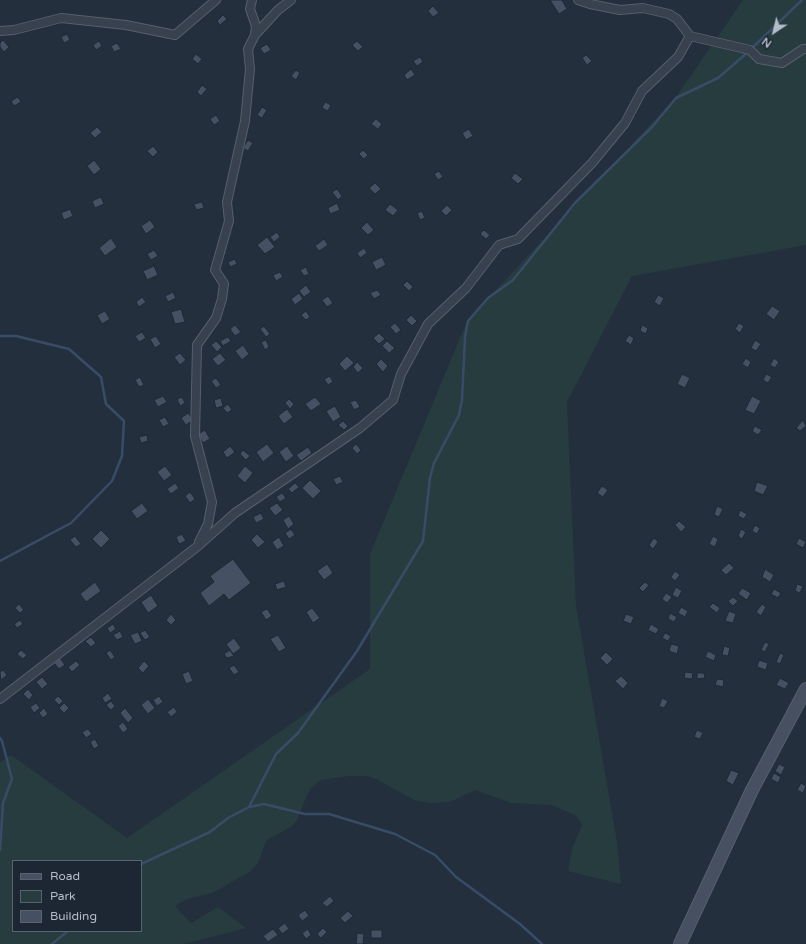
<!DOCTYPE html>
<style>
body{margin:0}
#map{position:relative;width:806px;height:944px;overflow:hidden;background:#242f3e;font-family:"Varela Round",sans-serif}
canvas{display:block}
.legend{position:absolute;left:12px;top:860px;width:130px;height:72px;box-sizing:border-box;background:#1d2633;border:1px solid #59626f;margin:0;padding:5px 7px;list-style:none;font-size:12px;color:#b4bcc9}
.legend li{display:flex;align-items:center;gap:8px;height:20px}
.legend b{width:20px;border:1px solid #59626f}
.north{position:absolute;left:754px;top:12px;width:40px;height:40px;-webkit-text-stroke:3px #1d2633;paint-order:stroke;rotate:215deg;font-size:11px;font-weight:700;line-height:16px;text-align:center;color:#b4bcc9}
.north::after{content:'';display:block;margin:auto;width:14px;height:18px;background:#b4bcc9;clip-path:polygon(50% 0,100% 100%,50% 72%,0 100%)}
</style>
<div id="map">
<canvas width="806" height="944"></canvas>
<ul class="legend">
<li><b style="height:5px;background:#465061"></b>Road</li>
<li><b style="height:11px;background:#263c3f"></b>Park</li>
<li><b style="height:11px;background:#455162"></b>Building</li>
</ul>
<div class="north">N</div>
</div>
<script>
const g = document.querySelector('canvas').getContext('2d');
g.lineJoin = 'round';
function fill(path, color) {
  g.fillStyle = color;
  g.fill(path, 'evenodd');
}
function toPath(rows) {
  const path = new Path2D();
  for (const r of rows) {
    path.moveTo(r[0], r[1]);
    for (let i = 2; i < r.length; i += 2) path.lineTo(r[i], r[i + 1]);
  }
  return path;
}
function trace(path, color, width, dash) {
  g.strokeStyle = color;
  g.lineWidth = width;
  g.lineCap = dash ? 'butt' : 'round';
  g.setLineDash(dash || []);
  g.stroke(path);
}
fill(toPath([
 [743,0,806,0,806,245,632,276,567,402,576,606,617,842,621,884,568,871,572,849,582,825,578,818,575,815,551,805,511,803,475,790,450,802,430,803,414,800,376,779,367,776,349,776,321,780,311,788,308,793,297,820,291,827,266,841,258,863,250,872,212,893,187,899,175,906,191,923,218,907,246,928,184,944,0,944,0,762,11,755,127,838,370,669,370,554,467,321,676,97],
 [13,861,141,861,141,931,13,931]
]), '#263c3f');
trace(toPath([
 [752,48,802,0],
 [0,336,16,336,69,349,101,377,106,404,124,421,122,456,112,481,71,523,0,561],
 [0,738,2,741,12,779,3,803,0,850],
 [249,807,276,754,298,733,357,651,423,541,430,478,434,463,459,415,462,400,465,337,468,321,488,298,513,280,575,203,652,127,676,98,718,78,748,52],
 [141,864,210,832,228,818,249,807,264,804,305,814,329,814,395,834,435,855,456,877,520,924,542,944],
 [52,944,68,931]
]), '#394c67', 2.5);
const building = toPath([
 [550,0,562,0,567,9,559,14,550,0],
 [433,6,439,13,433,17,428,11,433,6],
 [223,15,227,19,220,25,217,21,223,15],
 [67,34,70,40,64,43,61,37,67,34],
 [3,40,9,47,4,52,0,47,0,43,3,40],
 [99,41,102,46,96,50,93,45,99,41],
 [357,41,363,47,358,51,352,45,357,41],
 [117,43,121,49,114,52,111,46,117,43],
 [267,44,271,50,264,54,260,48,267,44],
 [196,54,202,59,198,64,192,59,196,54],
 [586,55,592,61,587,65,582,58,586,55],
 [420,57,423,62,417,66,413,61,420,57],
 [411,69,415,75,407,80,404,75,411,69],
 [296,70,300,73,296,80,291,76,296,70],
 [202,85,207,89,201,96,197,92,202,85],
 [18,97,21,102,14,106,11,101,18,97],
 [325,102,331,105,328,111,322,108,325,102],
 [262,107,267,110,262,118,257,115,262,107],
 [216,115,220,121,214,125,210,119,216,115],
 [376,119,382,124,378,129,371,124,376,119],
 [97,127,102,132,95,138,90,133,97,127],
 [469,129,473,136,466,140,462,133,469,129],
 [248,140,253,143,248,151,243,148,248,140],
 [153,146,158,152,153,157,147,151,153,146],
 [363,150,368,155,364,159,359,154,363,150],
 [94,160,101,169,94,175,87,166,94,160],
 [439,171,443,177,438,180,434,174,439,171],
 [515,173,523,179,518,184,511,178,515,173],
 [375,183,381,189,375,194,369,188,375,183],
 [337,189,342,196,338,200,332,192,337,189],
 [101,197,104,204,95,208,92,201,101,197],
 [202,202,204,208,196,210,194,204,202,202],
 [337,203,340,210,330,214,328,208,337,203],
 [390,204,398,210,393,216,385,210,390,204],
 [447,205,452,210,446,216,441,211,447,205],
 [70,209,73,216,64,220,61,213,70,209],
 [422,211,425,218,420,220,417,213,422,211],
 [150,220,155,227,146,234,141,226,150,220],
 [367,222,374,230,368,235,361,228,367,222],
 [484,230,490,235,486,239,480,234,484,230],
 [277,232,280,237,274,242,270,237,277,232],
 [267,237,275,247,265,254,257,245,267,237],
 [111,238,117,247,105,256,99,248,111,238],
 [324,239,328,245,319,251,315,246,324,239],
 [364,248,367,253,360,258,357,253,364,248],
 [154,250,158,256,151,260,147,254,154,250],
 [382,257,386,265,376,270,372,262,382,257],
 [235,259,237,264,230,267,228,262,235,259],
 [154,266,158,275,147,280,143,271,154,266],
 [306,267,309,274,304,276,300,270,306,267],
 [280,272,283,277,276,281,273,275,280,272],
 [407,281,413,287,409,291,403,285,407,281],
 [306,285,311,292,304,297,299,291,306,285],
 [377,290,381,295,374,299,370,293,377,290],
 [173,292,176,298,168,302,165,296,173,292],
 [299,293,303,299,295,305,291,299,299,293],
 [658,295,664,298,660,306,654,302,658,295],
 [328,296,333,303,327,307,322,300,328,296],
 [142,297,146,302,139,307,136,302,142,297],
 [772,306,780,311,774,320,766,314,772,306],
 [181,309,185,322,175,324,171,312,181,309],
 [105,311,110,319,102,324,97,315,105,311],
 [306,311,310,317,306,320,301,315,306,311],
 [411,315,417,321,412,326,406,320,411,315],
 [395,323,401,330,396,334,390,327,395,323],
 [739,323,744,326,740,333,735,329,739,323],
 [235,325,241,332,235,336,230,329,235,325],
 [642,325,648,328,646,334,640,331,642,325],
 [264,326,270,334,266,337,260,329,264,326],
 [142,332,146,338,139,342,135,336,142,332],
 [379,333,385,339,379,344,373,338,379,333],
 [629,335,634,338,631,345,625,341,629,335],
 [156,336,161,344,155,348,150,339,156,336],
 [228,337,231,341,223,346,220,341,228,337],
 [266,340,269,347,265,350,261,342,266,340],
 [755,340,761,344,756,351,751,348,755,340],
 [216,341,222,347,217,352,211,345,216,341],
 [387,341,395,348,389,353,382,346,387,341],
 [243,345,249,354,242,360,235,351,243,345],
 [180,353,186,360,180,365,174,357,180,353],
 [220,353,226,360,218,366,212,359,220,353],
 [347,356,354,363,345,371,339,364,347,356],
 [746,358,751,362,748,368,742,364,746,358],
 [774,358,779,362,775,368,770,365,774,358],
 [381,359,388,366,383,372,376,364,381,359],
 [357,362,363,368,358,373,353,367,357,362],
 [682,374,690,378,685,388,677,384,682,374],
 [766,374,772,377,768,383,763,380,766,374],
 [330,376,333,382,328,385,324,379,330,376],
 [140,377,144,385,139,387,135,380,140,377],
 [216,378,221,385,216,388,211,381,216,378],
 [163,396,167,402,158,407,154,400,163,396],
 [752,396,761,401,754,414,745,410,752,396],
 [182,397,185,403,180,406,177,399,182,397],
 [315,397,321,404,311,411,305,404,315,397],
 [221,398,223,406,216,408,214,400,221,398],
 [289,399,294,404,290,409,285,403,289,399],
 [356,400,360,407,354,410,350,402,356,400],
 [228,404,232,410,227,413,223,408,228,404],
 [335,406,341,417,333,422,326,411,335,406],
 [287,409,293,417,284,424,278,416,287,409],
 [188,413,193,420,186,425,181,418,188,413],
 [165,417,169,424,163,427,159,420,165,417],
 [803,420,806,426,800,431,796,428,803,420],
 [343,421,348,426,344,430,338,425,343,421],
 [755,426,762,430,758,435,752,431,755,426],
 [205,430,210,439,203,443,198,434,205,430],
 [147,435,148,441,141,443,139,437,147,435],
 [267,444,274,453,263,462,256,452,267,444],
 [356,444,361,450,357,454,352,448,356,444],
 [230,446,235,452,227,458,223,452,230,446],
 [287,446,294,456,286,462,279,452,287,446],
 [308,447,312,453,301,461,296,455,308,447],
 [243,450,250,456,246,460,240,454,243,450],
 [165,466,172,475,164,481,157,472,165,466],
 [245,466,253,473,245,483,237,476,245,466],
 [340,476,343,482,336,485,333,479,340,476],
 [310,480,321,491,313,499,302,488,310,480],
 [757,482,768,486,763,495,754,491,757,482],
 [175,483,179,488,171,494,167,489,175,483],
 [295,483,299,487,292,493,288,489,295,483],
 [602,486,608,490,603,497,597,493,602,486],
 [190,492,195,499,190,503,185,496,190,492],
 [282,493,286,498,280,502,276,497,282,493],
 [142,503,148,511,137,519,131,511,142,503],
 [277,503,283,510,275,516,269,508,277,503],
 [717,506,723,509,719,517,714,515,717,506],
 [740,510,747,514,744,519,738,516,740,510],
 [261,513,264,519,256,523,253,517,261,513],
 [289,516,294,524,288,529,283,520,289,516],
 [679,521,686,527,681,532,675,525,679,521],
 [755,525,760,528,757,534,752,531,755,525],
 [291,529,295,535,289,539,285,533,291,529],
 [741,529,746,532,742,539,738,536,741,529],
 [101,530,110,539,101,548,92,539,101,530],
 [182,534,186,541,179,544,176,537,182,534],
 [257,534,265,542,258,548,251,540,257,534],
 [75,536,81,544,76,547,70,540,75,536],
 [713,536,718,539,715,547,709,544,713,536],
 [279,537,284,546,277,550,272,542,279,537],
 [654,538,658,542,653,549,649,545,654,538],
 [799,538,806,542,803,548,796,544,799,538],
 [233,559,251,583,229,600,224,594,209,606,200,593,214,582,210,576,233,559],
 [729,563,734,568,726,575,721,570,729,563],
 [327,564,333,573,324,580,317,571,327,564],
 [765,569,774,575,770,582,762,577,765,569],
 [675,571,680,575,675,581,671,577,675,571],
 [284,581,286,587,277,590,275,584,284,581],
 [95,582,101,591,86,602,80,594,95,582],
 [645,582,649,585,643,592,639,588,645,582],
 [797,584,803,586,800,593,795,591,797,584],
 [676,587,682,591,678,598,672,595,676,587],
 [742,588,751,593,747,600,738,594,742,588],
 [774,589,781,593,778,598,771,594,774,589],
 [666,593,672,597,667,603,662,599,666,593],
 [151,595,158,606,148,613,141,602,151,595],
 [733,597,738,601,733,606,728,601,733,597],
 [713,603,720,608,717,613,709,607,713,603],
 [19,604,24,610,20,613,15,608,19,604],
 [762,604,766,607,761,616,756,612,762,604],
 [681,607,688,611,685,617,678,613,681,607],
 [312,608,320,618,313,623,306,612,312,608],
 [267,609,272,616,266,620,261,612,267,609],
 [729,611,736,614,733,623,725,621,729,611],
 [670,613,677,617,674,622,668,619,670,613],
 [171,614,176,620,171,625,166,620,171,614],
 [626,614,634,617,631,624,623,621,626,614],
 [20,620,23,624,17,628,14,624,20,620],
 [113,624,116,629,110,633,107,628,113,624],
 [651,624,659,629,656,634,648,630,651,624],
 [145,630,150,637,145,640,140,633,145,630],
 [120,631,123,637,117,640,113,635,120,631],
 [138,632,142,641,135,644,130,635,138,632],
 [665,633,671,636,668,641,662,638,665,633],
 [278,635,286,648,279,652,270,639,278,635],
 [91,637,96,643,91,647,85,641,91,637],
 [234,638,241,648,233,654,226,644,234,638],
 [765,642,769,644,765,652,761,650,765,642],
 [671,644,679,646,677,654,669,651,671,644],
 [724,646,730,648,728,656,722,655,724,646],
 [21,650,27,655,23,659,17,654,21,650],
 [110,650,115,657,111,660,106,653,110,650],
 [230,650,234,656,227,658,224,654,230,650],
 [708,651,716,655,714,661,705,657,708,651],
 [606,652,613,659,607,665,600,658,606,652],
 [780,653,784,655,780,664,776,662,780,653],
 [60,658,65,665,59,669,54,663,60,658],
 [759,660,768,663,766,670,757,667,759,660],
 [76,661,80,665,72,672,68,667,76,661],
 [144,661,149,666,143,673,138,668,144,661],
 [234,665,239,672,234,675,229,668,234,665],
 [3,670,7,675,1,680,0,672,3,670],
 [189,671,193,681,186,684,182,674,189,671],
 [685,672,693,673,692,679,684,678,685,672],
 [697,673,704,673,705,678,697,679,697,673],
 [621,676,628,683,623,689,615,681,621,676],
 [42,677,48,684,42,689,36,682,42,677],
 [780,678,789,683,785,689,776,685,780,678],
 [717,679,724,680,723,687,715,685,717,679],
 [28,689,33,695,29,700,23,694,28,689],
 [108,693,112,699,105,703,102,698,108,693],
 [58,696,63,701,59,705,54,700,58,696],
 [159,696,163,702,157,706,153,700,159,696],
 [662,698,668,701,664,708,659,706,662,698],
 [148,699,155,708,148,714,141,705,148,699],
 [111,701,115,706,111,710,106,705,111,701],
 [36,703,40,708,34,713,30,707,36,703],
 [64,703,69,708,64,713,59,708,64,703],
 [174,707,177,712,171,717,167,712,174,707],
 [44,708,48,714,43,718,39,713,44,708],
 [125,708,133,718,128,723,120,713,125,708],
 [123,722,128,729,123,733,118,726,123,722],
 [88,729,92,734,86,738,82,732,88,729],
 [697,730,703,733,700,739,694,737,697,730],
 [95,739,99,746,94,749,90,742,95,739],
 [779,764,785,767,781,775,775,771,779,764],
 [731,770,739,773,733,785,726,781,731,770],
 [774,773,781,777,778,783,771,779,774,773],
 [801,783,806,786,803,793,797,790,801,783],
 [330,896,334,901,327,907,322,903,330,896],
 [305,910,309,916,302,921,298,915,305,910],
 [348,911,353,916,345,923,340,918,348,911],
 [285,923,289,929,282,934,278,928,285,923],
 [323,928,327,932,321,938,317,934,323,928],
 [273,929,278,935,268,942,263,936,273,929],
 [308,929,311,935,306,939,302,933,308,929],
 [371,930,382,930,382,938,371,938,371,930],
 [357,933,364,934,363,944,356,944,357,933]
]);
fill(building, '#455162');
trace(building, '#1f2835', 1);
const minor = toPath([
 [578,0,590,4,620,10,643,8,669,14,677,19,690,36],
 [0,31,14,30,61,18,126,25,175,35,216,0],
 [255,35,278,10,291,0],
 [199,542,208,524,212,502,195,436,197,345,216,318,222,299,224,284,215,270,229,221,227,202,245,121,250,69,248,49,255,35,256,26,250,9,252,0],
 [0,699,198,546,235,513,360,428,393,400,401,374,428,324,466,288,499,245,518,239,592,163,625,123,642,91,678,57,690,36,750,50,759,59,782,63,803,49,806,49]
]);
const secondary = toPath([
 [680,944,752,790,806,689]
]);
trace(minor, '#565f6c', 10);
trace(secondary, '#565f6c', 14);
trace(minor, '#38414e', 8);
trace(secondary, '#465061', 12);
</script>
